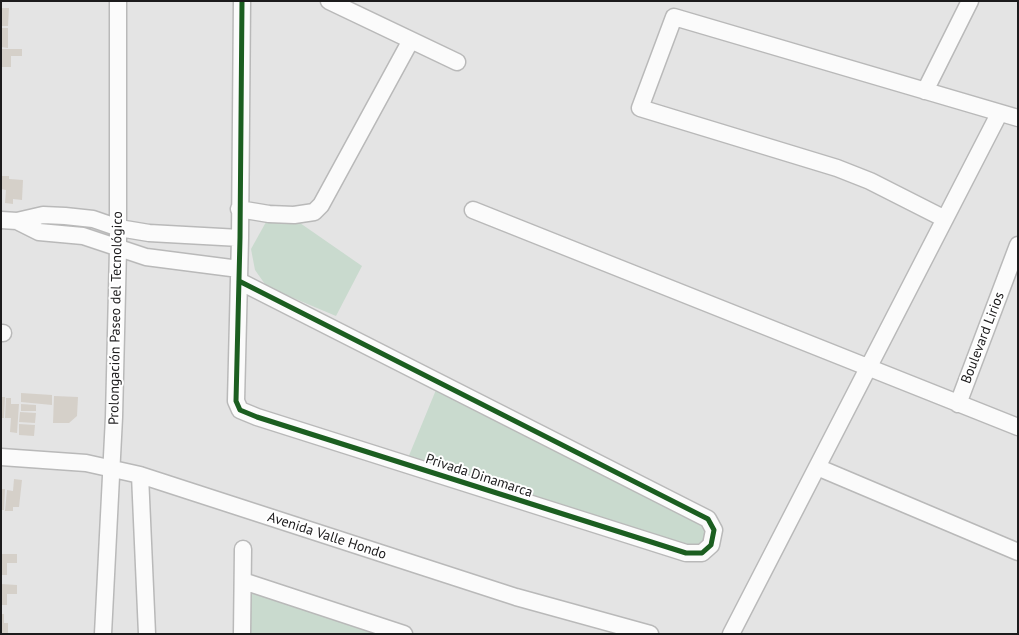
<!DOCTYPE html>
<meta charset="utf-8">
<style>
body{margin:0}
#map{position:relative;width:1019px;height:635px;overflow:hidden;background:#e4e4e4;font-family:"PT Sans",sans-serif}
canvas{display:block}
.frame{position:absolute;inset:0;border:2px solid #1c1b1c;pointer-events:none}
</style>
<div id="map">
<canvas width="1019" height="635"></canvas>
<div class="frame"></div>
</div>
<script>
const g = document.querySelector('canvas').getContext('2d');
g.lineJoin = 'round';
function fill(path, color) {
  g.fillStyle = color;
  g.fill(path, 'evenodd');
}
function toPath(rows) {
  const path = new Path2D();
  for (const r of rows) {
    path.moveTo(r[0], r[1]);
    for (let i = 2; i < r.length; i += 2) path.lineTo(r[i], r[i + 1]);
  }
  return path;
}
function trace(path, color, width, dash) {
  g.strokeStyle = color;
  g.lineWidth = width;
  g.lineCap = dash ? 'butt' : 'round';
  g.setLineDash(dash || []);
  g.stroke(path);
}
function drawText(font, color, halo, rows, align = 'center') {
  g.font = font + ' "PT Sans",sans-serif';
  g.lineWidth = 4;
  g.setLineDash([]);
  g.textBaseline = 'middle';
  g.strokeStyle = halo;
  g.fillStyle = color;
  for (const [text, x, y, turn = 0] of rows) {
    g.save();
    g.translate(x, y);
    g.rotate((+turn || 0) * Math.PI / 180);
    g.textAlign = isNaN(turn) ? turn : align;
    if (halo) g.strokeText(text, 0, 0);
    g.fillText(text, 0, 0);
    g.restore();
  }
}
fill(toPath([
 [266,222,300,223,362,266,336,316,267,287,255,270,251,249],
 [438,385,708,527,708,539,692,550,408,458],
 [247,586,377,630,375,634,247,634]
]), '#c9dace');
fill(toPath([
 [1,8,9,8,8,26,1,26],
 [1,28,8,28,8,48,1,47],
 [1,49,22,49,22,56,11,56,11,67,1,67],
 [1,176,9,176,9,179,23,180,22,200,13,199,13,204,5,203,6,190,1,189],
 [21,393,52,395,52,405,21,402],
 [54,396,78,397,77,416,69,423,53,423],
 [1,397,5,397,4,418,1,418],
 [6,398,11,398,11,404,19,404,17,433,10,432,11,418,5,418],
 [21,404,36,405,36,411,21,411],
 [20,412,36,413,35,423,19,422],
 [19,424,35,425,34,436,19,435],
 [14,479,22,480,19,507,13,507,13,511,5,511,7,490,13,491],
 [1,489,5,489,4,510,1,510],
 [1,554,17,554,17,563,7,563,7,575,1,575],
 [1,584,17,585,17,594,7,594,7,605,1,605],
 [1,614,4,614,4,623,8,623,8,634,1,634]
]), '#d5d0c9');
const minor = toPath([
 [329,1,457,62],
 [925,91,970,1],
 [239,209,269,214,294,215,314,212,321,205,411,40],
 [473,210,1018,427],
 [945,219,870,181,837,168,640,108,674,17,1018,118],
 [1,220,17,221,43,215,65,216,93,219,119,228,149,233,240,238],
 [17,221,39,232,83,236,146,257,239,269],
 [239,281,708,519,714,530,711,545,702,553,686,553,257,417,240,410,236,401,240,238,242,1],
 [1,333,3,333],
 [958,404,1018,245],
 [1,457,86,463,140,475,516,597,650,634],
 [817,467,1018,552],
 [140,475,147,634],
 [243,581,404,634],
 [103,634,114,417,118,249,118,1],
 [242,634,243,549],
 [731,634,999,114]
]);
trace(minor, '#b9b9b9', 19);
trace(minor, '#fbfbfb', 16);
trace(toPath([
 [239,281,708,519,714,530,711,545,702,553,686,553,257,417,240,410,236,401,240,238,242,1]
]), '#1b5e20', 5);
drawText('14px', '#1c1b1c', '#fff', [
 ["Prolongación Paseo del Tecnológico",116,318,-89],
 ["Boulevard Lirios",983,338,-69],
 ["Privada Dinamarca",479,476,18],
 ["Avenida Valle Hondo",327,536,18]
]);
</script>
